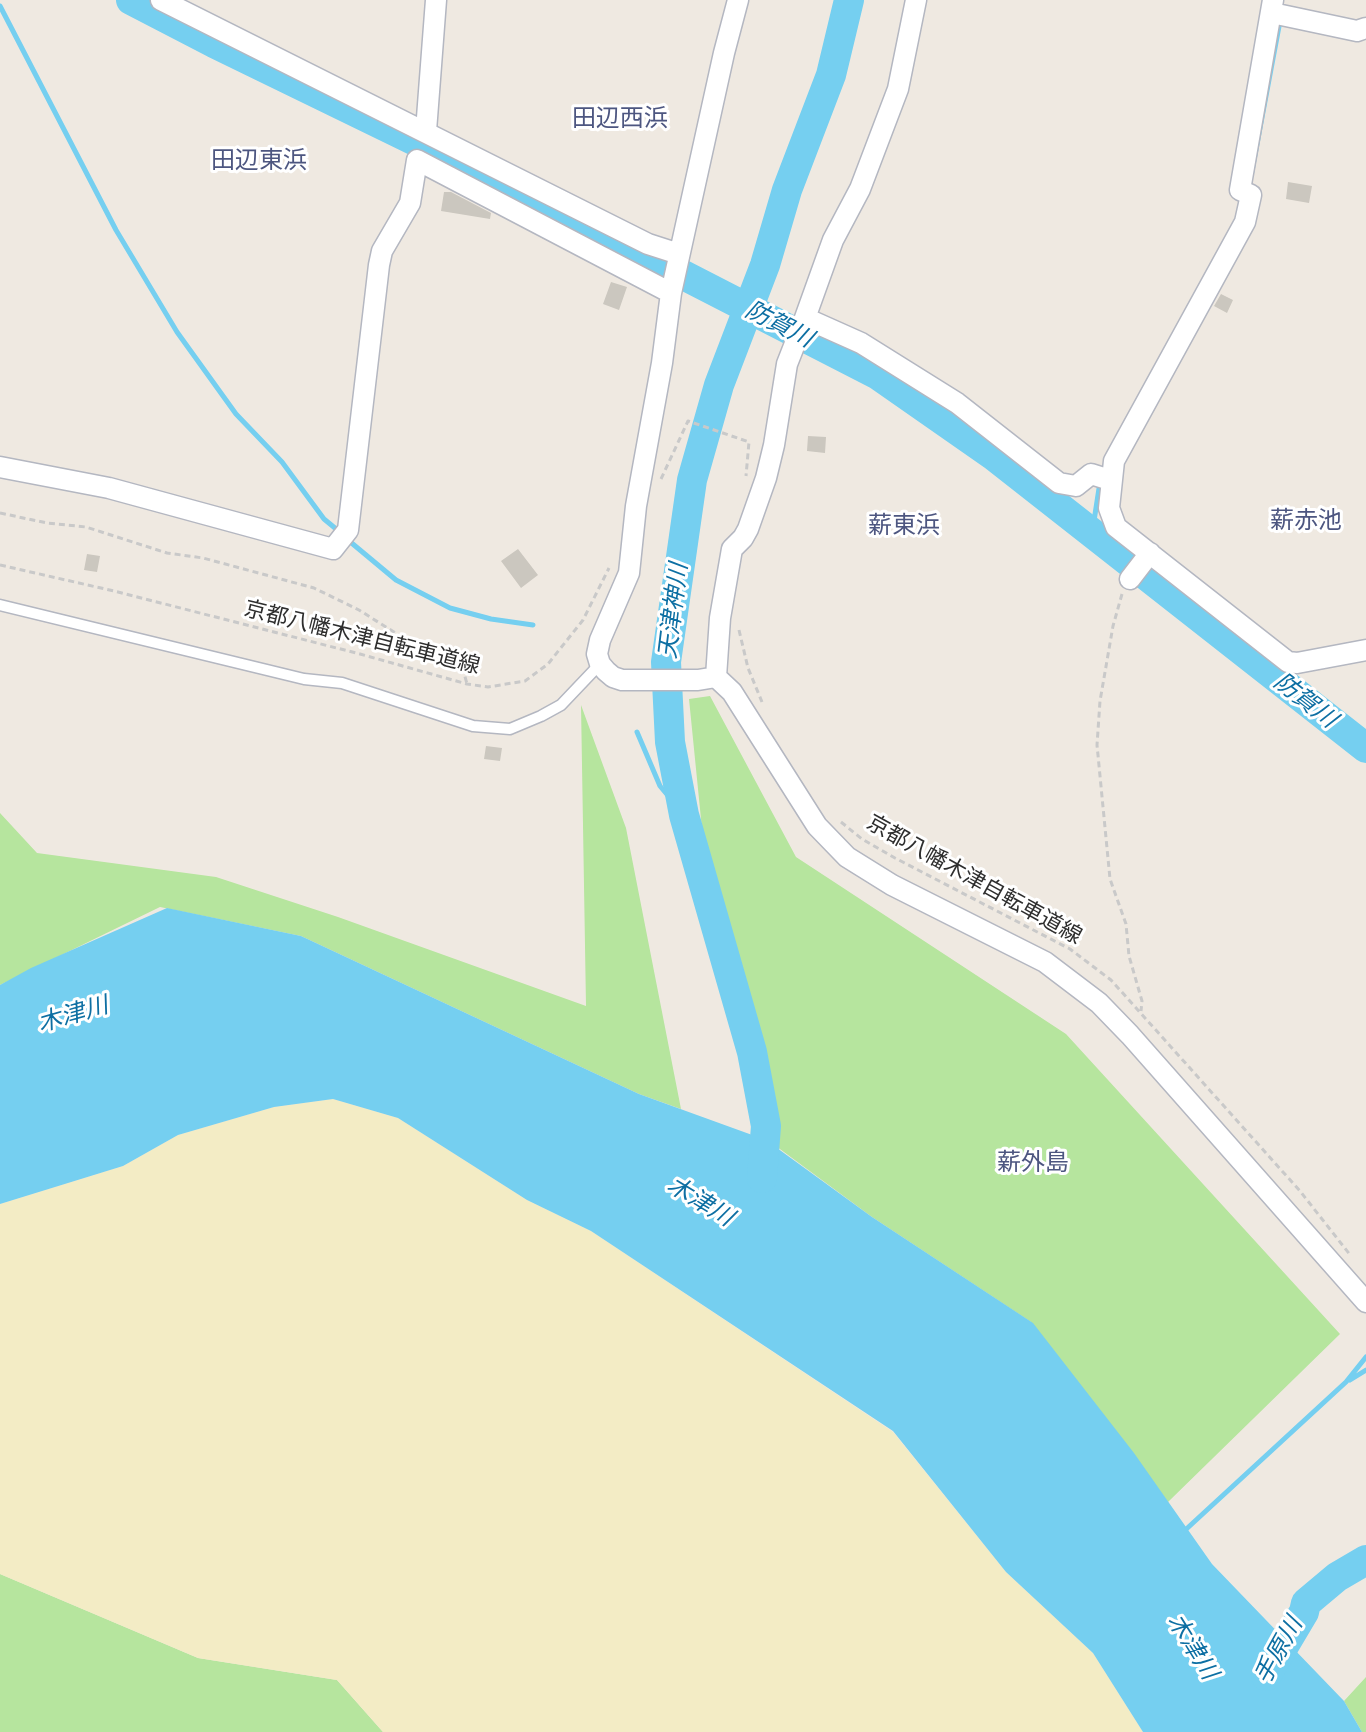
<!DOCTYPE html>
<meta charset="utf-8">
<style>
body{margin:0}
canvas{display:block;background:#efe9e1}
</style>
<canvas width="1366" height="1732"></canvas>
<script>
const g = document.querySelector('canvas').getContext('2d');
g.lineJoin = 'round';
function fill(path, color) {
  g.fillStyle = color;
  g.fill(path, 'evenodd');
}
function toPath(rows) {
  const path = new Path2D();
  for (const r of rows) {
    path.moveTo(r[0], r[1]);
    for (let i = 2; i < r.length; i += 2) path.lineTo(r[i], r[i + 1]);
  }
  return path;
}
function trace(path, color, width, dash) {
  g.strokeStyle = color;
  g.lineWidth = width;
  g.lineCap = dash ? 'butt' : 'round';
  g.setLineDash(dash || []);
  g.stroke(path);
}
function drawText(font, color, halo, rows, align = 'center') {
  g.font = font + ' "Open Sans","Noto Sans JP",sans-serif';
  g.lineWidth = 6;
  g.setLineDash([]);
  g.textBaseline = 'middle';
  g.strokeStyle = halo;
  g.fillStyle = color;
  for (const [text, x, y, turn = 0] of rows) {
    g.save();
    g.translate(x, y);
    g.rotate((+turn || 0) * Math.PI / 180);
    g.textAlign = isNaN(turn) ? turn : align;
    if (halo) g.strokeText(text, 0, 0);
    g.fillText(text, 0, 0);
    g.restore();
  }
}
fill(toPath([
 [710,696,796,857,1066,1034,1340,1334,1168,1502,1031,1322,872,1217,765,1138,752,1052,702,829,689,699],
 [581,705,626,828,681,1109,639,1094,301,936,170,909,160,907,0,985,0,813,37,853,216,877,338,917,586,1006],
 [0,1574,198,1658,337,1680,383,1732,0,1732],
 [1366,1677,1366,1732,1362,1732,1344,1701]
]), '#b6e59e');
fill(toPath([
 [333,1099,398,1118,527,1200,591,1231,893,1432,1006,1572,1093,1653,1143,1732,383,1732,337,1680,198,1658,0,1574,0,1204,123,1166,178,1135,274,1107]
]), '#f3ecc5');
fill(toPath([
 [167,908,301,936,639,1094,766,1140,872,1217,1033,1323,1134,1453,1212,1564,1344,1701,1362,1732,1143,1732,1093,1653,1006,1572,893,1431,591,1231,527,1200,398,1118,333,1099,274,1107,178,1135,123,1166,0,1204,0,985,31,968]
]), '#75cff0');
trace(toPath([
 [0,6,116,230,177,332,236,414,282,462,324,519,341,533],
 [1251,176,1280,21],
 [1092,534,1100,482],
 [348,540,396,580,450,608,491,619,533,625],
 [637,732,660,786,684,815],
 [1350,1380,1366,1370],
 [1182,1533,1346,1382,1366,1357]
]), '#75cff0', 5);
trace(toPath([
 [131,0,214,43,551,207,878,375,994,456,1366,748],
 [762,1178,766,1126,752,1052,684,815,670,742,666,662,692,480,719,385,765,265,787,190,831,75,849,0],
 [1266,1676,1304,1612,1306,1603,1337,1577,1366,1560]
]), '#75cff0', 30);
fill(toPath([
 [1288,182,1312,186,1309,203,1286,199],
 [444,192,451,192,491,213,490,219,441,211],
 [611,282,627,287,619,310,603,304],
 [1221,294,1233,300,1227,313,1214,306],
 [808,436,826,437,825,453,807,451],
 [518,549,538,575,521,588,501,561],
 [87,554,100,556,97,572,84,570],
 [486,746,502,748,500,761,484,759]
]), '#cbc7bf');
const service = toPath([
 [0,605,304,679,342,683,473,726,510,729,541,716,561,705,600,664]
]);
const minor = toPath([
 [161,0,648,244,679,254],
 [916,0,898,89,860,189,833,240,805,318,861,343,957,403,1059,483,1076,486,1091,474,1110,480],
 [1273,0,1240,190,1251,195,1245,222,1114,461,1109,508,1116,527,1288,662,1297,663,1366,650],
 [1272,13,1357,31,1366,28],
 [426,131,436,0],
 [805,318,787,364,774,445,766,478,748,529,743,538,732,549,720,618,716,677,732,692,817,826,847,857,892,885,1045,962,1099,1003,1130,1035,1366,1302],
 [0,467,109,488,333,549,348,530,379,265,382,251,410,203,417,160,671,293],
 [1130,579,1150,553],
 [716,677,698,680,622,680,613,677,606,671,600,664,597,654,600,640,629,573,636,506,662,363,671,293,724,53,738,0]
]);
trace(service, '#b4b7c1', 13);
trace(minor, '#b4b7c1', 23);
trace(toPath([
 [661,479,688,421,749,442,746,476],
 [0,513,47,523,86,527,167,553,203,558,314,588,359,610,424,651,464,673,467,684],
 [0,565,114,591,360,654,467,684,488,687,525,681,548,664,583,620,609,568],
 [1122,594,1113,626,1100,701,1097,745,1110,879,1126,924,1129,956,1142,1001,1141,1011],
 [739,630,748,668,762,702],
 [841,822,862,839,895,858,1070,949,1111,980,1300,1191,1351,1256]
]), '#c9c9c9', 3, [6, 4]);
trace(service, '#fff', 10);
trace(minor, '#fff', 20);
drawText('22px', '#2e2e2e', '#fff', [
 ["京都八幡木津自転車道線",362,638,14],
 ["京都八幡木津自転車道線",974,880,29]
]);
drawText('24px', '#4d5680', '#fff', [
 ["田辺西浜",620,119],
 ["田辺東浜",259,161],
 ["薪赤池",1306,521],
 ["薪東浜",904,526],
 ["薪外島",1033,1163]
]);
drawText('italic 24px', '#0d6fa3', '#fff', [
 ["防賀川",779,325,27],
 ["天津神川",674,611,-83],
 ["防賀川",1305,701,38],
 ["木津川",73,1015,-16],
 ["木津川",700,1202,31],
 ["木津川",1192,1647,58],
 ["手原川",1279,1651,-61]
]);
</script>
